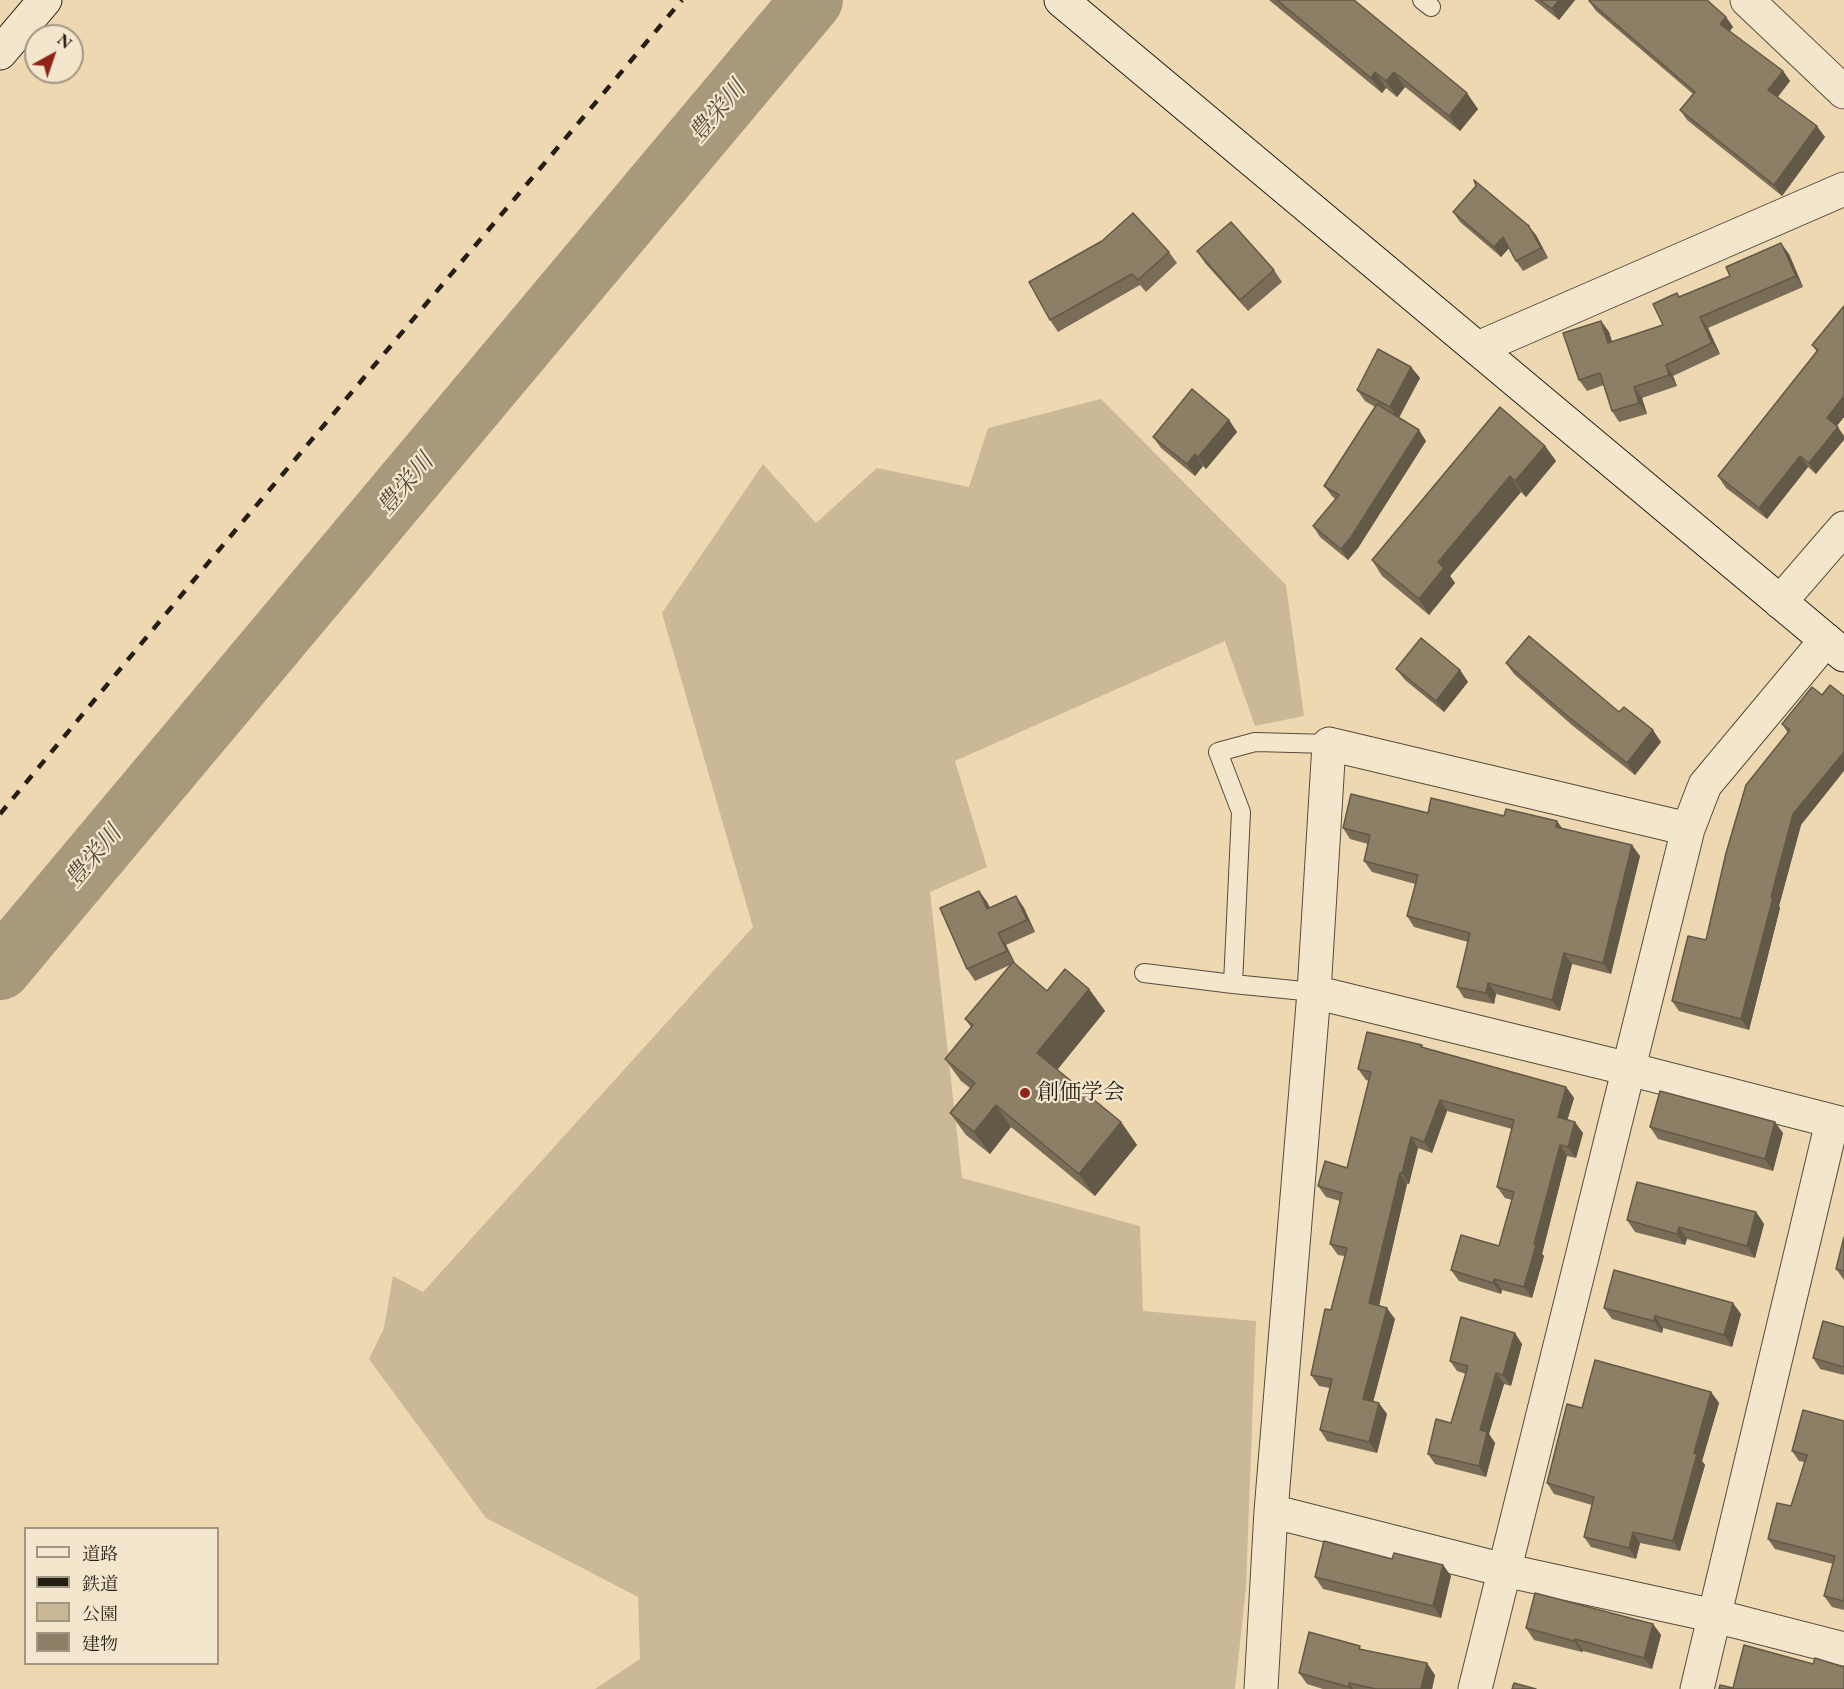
<!DOCTYPE html>
<meta charset="utf-8">
<style>
body{margin:0}
#map{position:relative;width:1844px;height:1689px;overflow:hidden;background:#edd8b2;font-family:"EB Garamond","Noto Serif JP",serif}
canvas{display:block}
.legend{position:absolute;left:24px;top:1527px;width:195px;height:138px;box-sizing:border-box;background:#f3e6cd;border:2px solid #a19683;margin:0;padding:8px 10px;list-style:none;font-size:18px;color:#251e14}
.legend li{display:flex;align-items:center;gap:12px;height:30px}
.legend b{width:30px;border:2px solid #a19683}
.north{position:absolute;left:24px;top:24px;width:60px;height:60px;box-sizing:border-box;background:#f3e6cd;border:2px solid #a19683;border-radius:50%;rotate:40deg;font-size:16px;font-weight:700;line-height:24px;text-align:center;color:#251e14}
.north::after{content:'';display:block;margin:auto;width:21px;height:27px;background:#8f2418;clip-path:polygon(50% 0,100% 100%,50% 72%,0 100%)}
</style>
<div id="map">
<canvas width="1844" height="1689"></canvas>
<ul class="legend">
<li><b style="height:8px;background:#f3e6cd"></b>道路</li>
<li><b style="height:8px;background:#251e14"></b>鉄道</li>
<li><b style="height:16px;background:#cbb897"></b>公園</li>
<li><b style="height:16px;background:#8d7f66"></b>建物</li>
</ul>
<div class="north">N</div>
</div>
<script>
const g = document.querySelector('canvas').getContext('2d');
g.lineJoin = 'round';
function fill(path, color) {
  g.fillStyle = color;
  g.fill(path, 'evenodd');
}
function toPath(rows) {
  const path = new Path2D();
  for (const r of rows) {
    path.moveTo(r[0], r[1]);
    for (let i = 2; i < r.length; i += 2) path.lineTo(r[i], r[i + 1]);
  }
  return path;
}
function trace(path, color, width, dash) {
  g.strokeStyle = color;
  g.lineWidth = width;
  g.lineCap = dash ? 'butt' : 'round';
  g.setLineDash(dash || []);
  g.stroke(path);
}
function drawText(font, color, halo, rows, align = 'center') {
  g.font = font + ' "EB Garamond","Noto Serif JP",serif';
  g.lineWidth = 4.5;
  g.setLineDash([]);
  g.textBaseline = 'middle';
  g.strokeStyle = halo;
  g.fillStyle = color;
  for (const [text, x, y, turn = 0] of rows) {
    g.save();
    g.translate(x, y);
    g.rotate((+turn || 0) * Math.PI / 180);
    g.textAlign = isNaN(turn) ? turn : align;
    if (halo) g.strokeText(text, 0, 0);
    g.fillText(text, 0, 0);
    g.restore();
  }
}
fill(toPath([
 [1101,399,1286,585,1304,716,1255,726,1225,641,955,761,987,867,930,892,962,1178,1140,1226,1143,1311,1256,1321,1246,1588,1235,1689,595,1689,640,1659,638,1597,486,1518,369,1359,384,1328,393,1276,423,1292,753,927,662,613,763,464,816,523,877,468,969,487,988,428]
]), '#cbb897');
trace(toPath([
 [0,969,812,0]
]), '#a9997c', 62);
const lane = toPath([
 [1422,0,1431,7],
 [1144,973,1233,984],
 [1314,992,1233,984,1241,812,1218,752,1255,742,1329,744]
]);
const street = toPath([
 [1747,0,1844,92],
 [1478,348,1844,189],
 [1780,602,1844,528],
 [1314,992,1629,1069,1844,1124],
 [1271,1511,1504,1570,1715,1616,1844,1649],
 [1261,1689,1271,1511,1314,992,1329,744,1688,829],
 [1475,1689,1688,829,1705,785,1826,640],
 [1697,1689,1832,1122]
]);
const secondary = toPath([
 [1061,0,1844,655],
 [0,53,45,0]
]);
trace(lane, '#574c3c', 20);
trace(street, '#574c3c', 35);
trace(secondary, '#251e14', 35);
trace(lane, '#f3e6cd', 18);
trace(street, '#f3e6cd', 33);
trace(secondary, '#f3e6cd', 33);
trace(toPath([
 [0,814,218,551,682,0]
]), '#251e14', 4.5, [10, 10]);
fill(toPath([
 [1269,0,1354,0,1478,109,1460,131,1405,87,1397,97,1386,88,1382,93],
 [1534,0,1575,0,1559,20],
 [1589,1,1726,17,1733,27,1730,31,1783,71,1790,81,1778,97,1825,137,1782,196,1687,120,1680,110,1693,94,1596,11],
 [1453,212,1536,235,1548,258,1523,271,1516,261,1509,248,1501,257,1460,222],
 [1197,251,1274,270,1282,282,1248,311,1205,263],
 [1169,252,1177,263,1146,292,1140,285,1058,332,1050,320],
 [1789,254,1803,287,1708,328,1720,354,1673,376,1677,386,1642,398,1647,414,1619,422,1612,411,1604,385,1587,391,1579,380,1601,321,1609,332,1612,342,1663,325,1680,297],
 [1844,306,1844,417,1837,426,1816,474,1808,467,1767,519,1726,488,1718,476,1817,352,1812,345],
 [1411,367,1420,378,1399,418,1426,441,1358,548,1348,560,1320,537,1313,526,1335,499,1332,496,1324,486,1375,407,1365,401,1357,390],
 [1229,420,1237,432,1206,469,1203,466,1195,476,1161,448,1153,437],
 [1545,446,1556,461,1526,497,1521,492,1450,576,1455,583,1429,615,1382,576,1372,560],
 [1506,663,1619,712,1661,742,1635,775,1573,726,1514,674],
 [1396,669,1460,670,1468,682,1444,712,1405,680],
 [1812,687,1801,825,1779,906,1780,908,1749,1030,1679,1011,1672,1001,1706,940,1788,733,1782,724],
 [1428,813,1504,816,1562,828,1640,856,1611,974,1572,964,1560,1011,1496,994,1494,1004,1464,998,1457,987,1468,942,1414,927,1407,916,1415,884,1372,872,1364,861,1368,844,1350,839,1343,828],
 [979,891,987,902,990,908,1016,896,1024,908,1035,932,1006,945,1015,963,1014,963,1047,991,1089,989,1105,1011,1057,1070,1121,1122,1137,1145,1095,1196,1011,1127,990,1154,966,1135,950,1113,970,1088,961,1081,945,1059,971,1027,965,1019,1010,965,975,981,967,969],
 [1422,1045,1423,1047,1566,1087,1574,1098,1567,1120,1583,1133,1576,1158,1567,1156,1542,1254,1544,1256,1532,1298,1502,1290,1501,1294,1459,1281,1451,1270,1499,1246,1512,1200,1505,1198,1497,1187,1512,1129,1447,1111,1432,1153,1418,1148,1409,1184,1407,1184,1379,1306,1395,1319,1373,1402,1387,1414,1377,1453,1327,1441,1320,1430,1330,1388,1319,1386,1311,1375,1331,1310,1345,1256,1338,1255,1330,1244,1340,1201,1326,1197,1318,1186,1347,1168,1369,1081,1366,1080,1358,1069],
 [1650,1127,1783,1133,1773,1171,1658,1139],
 [1756,1212,1764,1224,1755,1258,1687,1239,1685,1245,1635,1232,1627,1220],
 [1844,1237,1844,1280,1836,1269],
 [1604,1308,1741,1314,1732,1347,1663,1328,1662,1333,1612,1319],
 [1844,1327,1844,1375,1820,1369,1813,1358],
 [1522,1344,1511,1386,1504,1384,1489,1434,1495,1443,1486,1477,1435,1464,1428,1454,1451,1423,1466,1374,1457,1371,1450,1361],
 [1711,1392,1719,1403,1702,1461,1705,1465,1680,1551,1640,1543,1636,1559,1591,1547,1584,1537,1592,1505,1554,1494,1547,1483,1582,1408],
 [1844,1421,1844,1610,1832,1607,1824,1596,1833,1564,1775,1549,1768,1539,1791,1506,1804,1462,1799,1461,1792,1451],
 [1392,1559,1443,1565,1451,1576,1441,1618,1323,1589,1315,1577],
 [1653,1624,1661,1635,1652,1669,1583,1651,1582,1652,1534,1640,1526,1628],
 [1362,1649,1435,1675,1432,1689,1323,1689,1307,1684,1299,1673]
]), '#796d58');
fill(toPath([
 [1559,0,1575,0,1559,20,1552,9],
 [1726,17,1733,27,1727,34,1720,24],
 [1783,71,1790,81,1775,100,1768,90],
 [1375,72,1386,88,1382,93,1371,78],
 [1394,72,1405,87,1397,97,1386,81],
 [1467,93,1478,109,1460,131,1449,116],
 [1817,126,1825,137,1782,196,1774,185],
 [1528,225,1536,235,1548,258,1541,248],
 [1503,237,1510,247,1501,257,1494,247],
 [1781,243,1789,254,1803,287,1796,276],
 [1700,317,1708,328,1720,354,1712,343],
 [1601,321,1609,332,1616,354,1608,343],
 [1666,365,1673,376,1677,386,1669,375],
 [1411,367,1420,378,1398,419,1390,407],
 [1634,387,1642,398,1647,414,1639,403],
 [1844,396,1844,417,1834,429,1827,418],
 [1229,420,1237,432,1206,469,1198,457],
 [1838,427,1844,436,1844,440,1816,474,1809,463],
 [1419,430,1426,441,1358,548,1348,560,1341,549],
 [1545,446,1556,461,1526,497,1515,481],
 [1195,454,1203,466,1195,476,1187,464],
 [1800,456,1808,467,1767,519,1759,508],
 [1510,476,1521,492,1450,576,1455,583,1429,615,1419,599,1438,562],
 [1460,670,1468,682,1444,712,1436,701],
 [1653,730,1661,742,1635,775,1627,763],
 [1844,752,1844,771,1801,825,1779,906,1780,908,1749,1030,1741,1019,1771,897,1793,814],
 [1557,821,1565,832,1556,827],
 [1632,845,1640,856,1611,974,1603,963],
 [979,891,987,902,996,920,987,909],
 [1016,896,1024,908,1035,932,1027,920],
 [998,933,1006,945,1015,963,1007,951],
 [1564,953,1572,964,1560,1011,1552,1000],
 [1488,983,1496,994,1494,1004,1486,993],
 [1089,989,1105,1011,1053,1075,1037,1053],
 [1566,1087,1574,1098,1565,1128,1558,1117],
 [1440,1100,1447,1111,1432,1153,1424,1142],
 [996,1105,1011,1127,990,1154,974,1132],
 [1121,1122,1137,1145,1095,1196,1079,1174],
 [1575,1122,1583,1133,1576,1158,1568,1147],
 [1775,1122,1783,1133,1773,1171,1765,1159],
 [1411,1137,1418,1148,1409,1184,1402,1173],
 [1560,1145,1567,1156,1542,1254,1544,1256,1532,1298,1524,1287],
 [1400,1173,1407,1184,1377,1314,1369,1303],
 [1756,1212,1764,1224,1755,1258,1747,1246],
 [1679,1227,1687,1239,1685,1245,1677,1234],
 [1494,1279,1502,1290,1501,1294,1493,1283],
 [1733,1303,1741,1314,1732,1347,1724,1335],
 [1387,1308,1395,1319,1371,1410,1363,1399],
 [1655,1316,1663,1328,1662,1333,1654,1321],
 [1515,1333,1522,1344,1511,1386,1503,1375],
 [1496,1373,1504,1384,1489,1434,1495,1443,1486,1477,1479,1466,1480,1430],
 [1711,1392,1719,1403,1702,1461,1705,1465,1680,1551,1673,1541,1694,1453],
 [1379,1403,1387,1414,1377,1453,1369,1442],
 [1633,1532,1640,1543,1636,1559,1629,1548],
 [1443,1565,1451,1576,1441,1618,1433,1606],
 [1653,1624,1661,1635,1652,1669,1644,1658],
 [1575,1639,1583,1651,1582,1652,1574,1641],
 [1427,1663,1435,1675,1432,1689,1421,1689],
 [1349,1683,1353,1689,1350,1689,1349,1687]
]), '#635947');
const building = toPath([
 [1277,0,1354,0,1467,93,1449,116,1394,72,1386,81,1375,72,1371,78,1277,0],
 [1540,0,1559,0,1552,9,1540,0],
 [1590,0,1707,0,1726,17,1720,24,1783,71,1768,90,1817,126,1774,185,1680,110,1695,92,1589,1,1590,0],
 [1474,180,1529,226,1528,225,1541,248,1516,261,1503,237,1494,247,1453,212,1476,186,1474,180],
 [1133,213,1169,252,1138,280,1132,274,1050,320,1029,282,1102,241,1133,213],
 [1231,222,1274,270,1240,300,1197,251,1231,222],
 [1781,243,1796,276,1700,317,1712,343,1666,365,1669,375,1634,387,1639,403,1612,411,1600,373,1579,380,1563,333,1601,321,1608,343,1663,325,1653,304,1677,293,1679,297,1730,276,1726,267,1781,243],
 [1844,306,1844,396,1827,418,1838,427,1809,463,1800,456,1759,508,1718,476,1818,350,1812,345,1844,306],
 [1378,349,1411,367,1390,407,1357,390,1378,349],
 [1192,389,1229,420,1198,457,1195,454,1187,464,1153,437,1192,389],
 [1377,404,1419,430,1351,537,1341,549,1313,526,1339,495,1324,486,1377,404],
 [1500,407,1545,446,1515,481,1510,476,1438,562,1444,568,1419,599,1372,560,1500,407],
 [1529,636,1619,712,1624,707,1653,730,1627,763,1565,714,1506,663,1529,636],
 [1421,638,1460,670,1436,701,1396,669,1421,638],
 [1830,685,1844,696,1844,752,1793,814,1771,897,1773,898,1741,1019,1672,1001,1688,936,1706,940,1726,853,1746,785,1790,730,1782,724,1812,687,1822,695,1830,685],
 [1351,794,1428,813,1431,798,1504,816,1506,809,1557,821,1556,827,1632,845,1603,963,1564,953,1552,1000,1488,983,1486,993,1457,987,1470,933,1407,916,1418,875,1364,861,1370,835,1343,828,1351,794],
 [979,891,987,909,1016,896,1027,920,998,933,1007,951,967,969,940,908,979,891],
 [1013,962,1047,991,1065,969,1089,989,1037,1053,1121,1122,1079,1174,996,1105,974,1132,950,1113,975,1083,945,1059,973,1025,965,1019,1013,962],
 [1367,1032,1422,1045,1421,1047,1566,1087,1558,1117,1575,1122,1568,1147,1560,1145,1534,1244,1536,1245,1524,1287,1494,1279,1493,1283,1451,1270,1461,1235,1499,1246,1514,1192,1497,1187,1514,1120,1440,1100,1424,1142,1411,1137,1402,1173,1400,1173,1369,1303,1387,1308,1363,1399,1379,1403,1369,1442,1320,1430,1332,1379,1311,1375,1325,1309,1331,1310,1347,1248,1330,1244,1342,1193,1318,1186,1325,1161,1347,1168,1371,1072,1358,1069,1367,1032],
 [1660,1091,1775,1122,1765,1159,1650,1127,1660,1091],
 [1637,1182,1756,1212,1747,1246,1679,1227,1677,1234,1627,1220,1637,1182],
 [1844,1237,1844,1271,1836,1269,1844,1237],
 [1614,1270,1733,1303,1724,1335,1655,1316,1654,1321,1604,1308,1614,1270],
 [1461,1317,1515,1333,1503,1375,1496,1373,1480,1430,1487,1432,1479,1466,1428,1454,1436,1419,1451,1423,1468,1366,1450,1361,1461,1317],
 [1823,1321,1844,1327,1844,1367,1813,1358,1823,1321],
 [1595,1360,1711,1392,1694,1453,1697,1454,1673,1541,1633,1532,1629,1548,1584,1537,1594,1497,1547,1483,1567,1404,1582,1408,1595,1360],
 [1803,1410,1844,1421,1844,1601,1824,1596,1835,1556,1768,1539,1777,1503,1791,1506,1807,1455,1792,1451,1803,1410],
 [1324,1541,1392,1559,1394,1553,1443,1565,1433,1606,1315,1577,1324,1541],
 [1535,1593,1653,1624,1644,1658,1575,1639,1574,1641,1526,1628,1535,1593],
 [1309,1632,1360,1646,1359,1649,1427,1663,1421,1689,1376,1689,1349,1683,1349,1687,1299,1673,1309,1632],
 [1744,1645,1813,1664,1815,1658,1844,1667,1844,1689,1719,1689,1720,1685,1733,1688,1744,1645],
 [1514,1683,1536,1689,1512,1689,1514,1683]
]);
fill(building, '#8d7f66');
trace(building, '#635947', 1.5);
for (const [x, y, r, color] of [
 [1025,1093,6,"#8f2418"]
]) {
  const dot = new Path2D();
  dot.arc(x, y, r, 0, 2 * Math.PI);
  g.fillStyle = color;
  g.fill(dot);
  trace(dot, '#f3e6cd', 2);
}
drawText('22px', '#251e14', '#f3e6cd', [
 ["創価学会",1037,1093]
], 'left');
drawText('italic 24px', '#534938', '#f3e6cd', [
 ["豊栄川",718,112,-50],
 ["豊栄川",406,485,-50],
 ["豊栄川",94,857,-50]
]);
</script>
